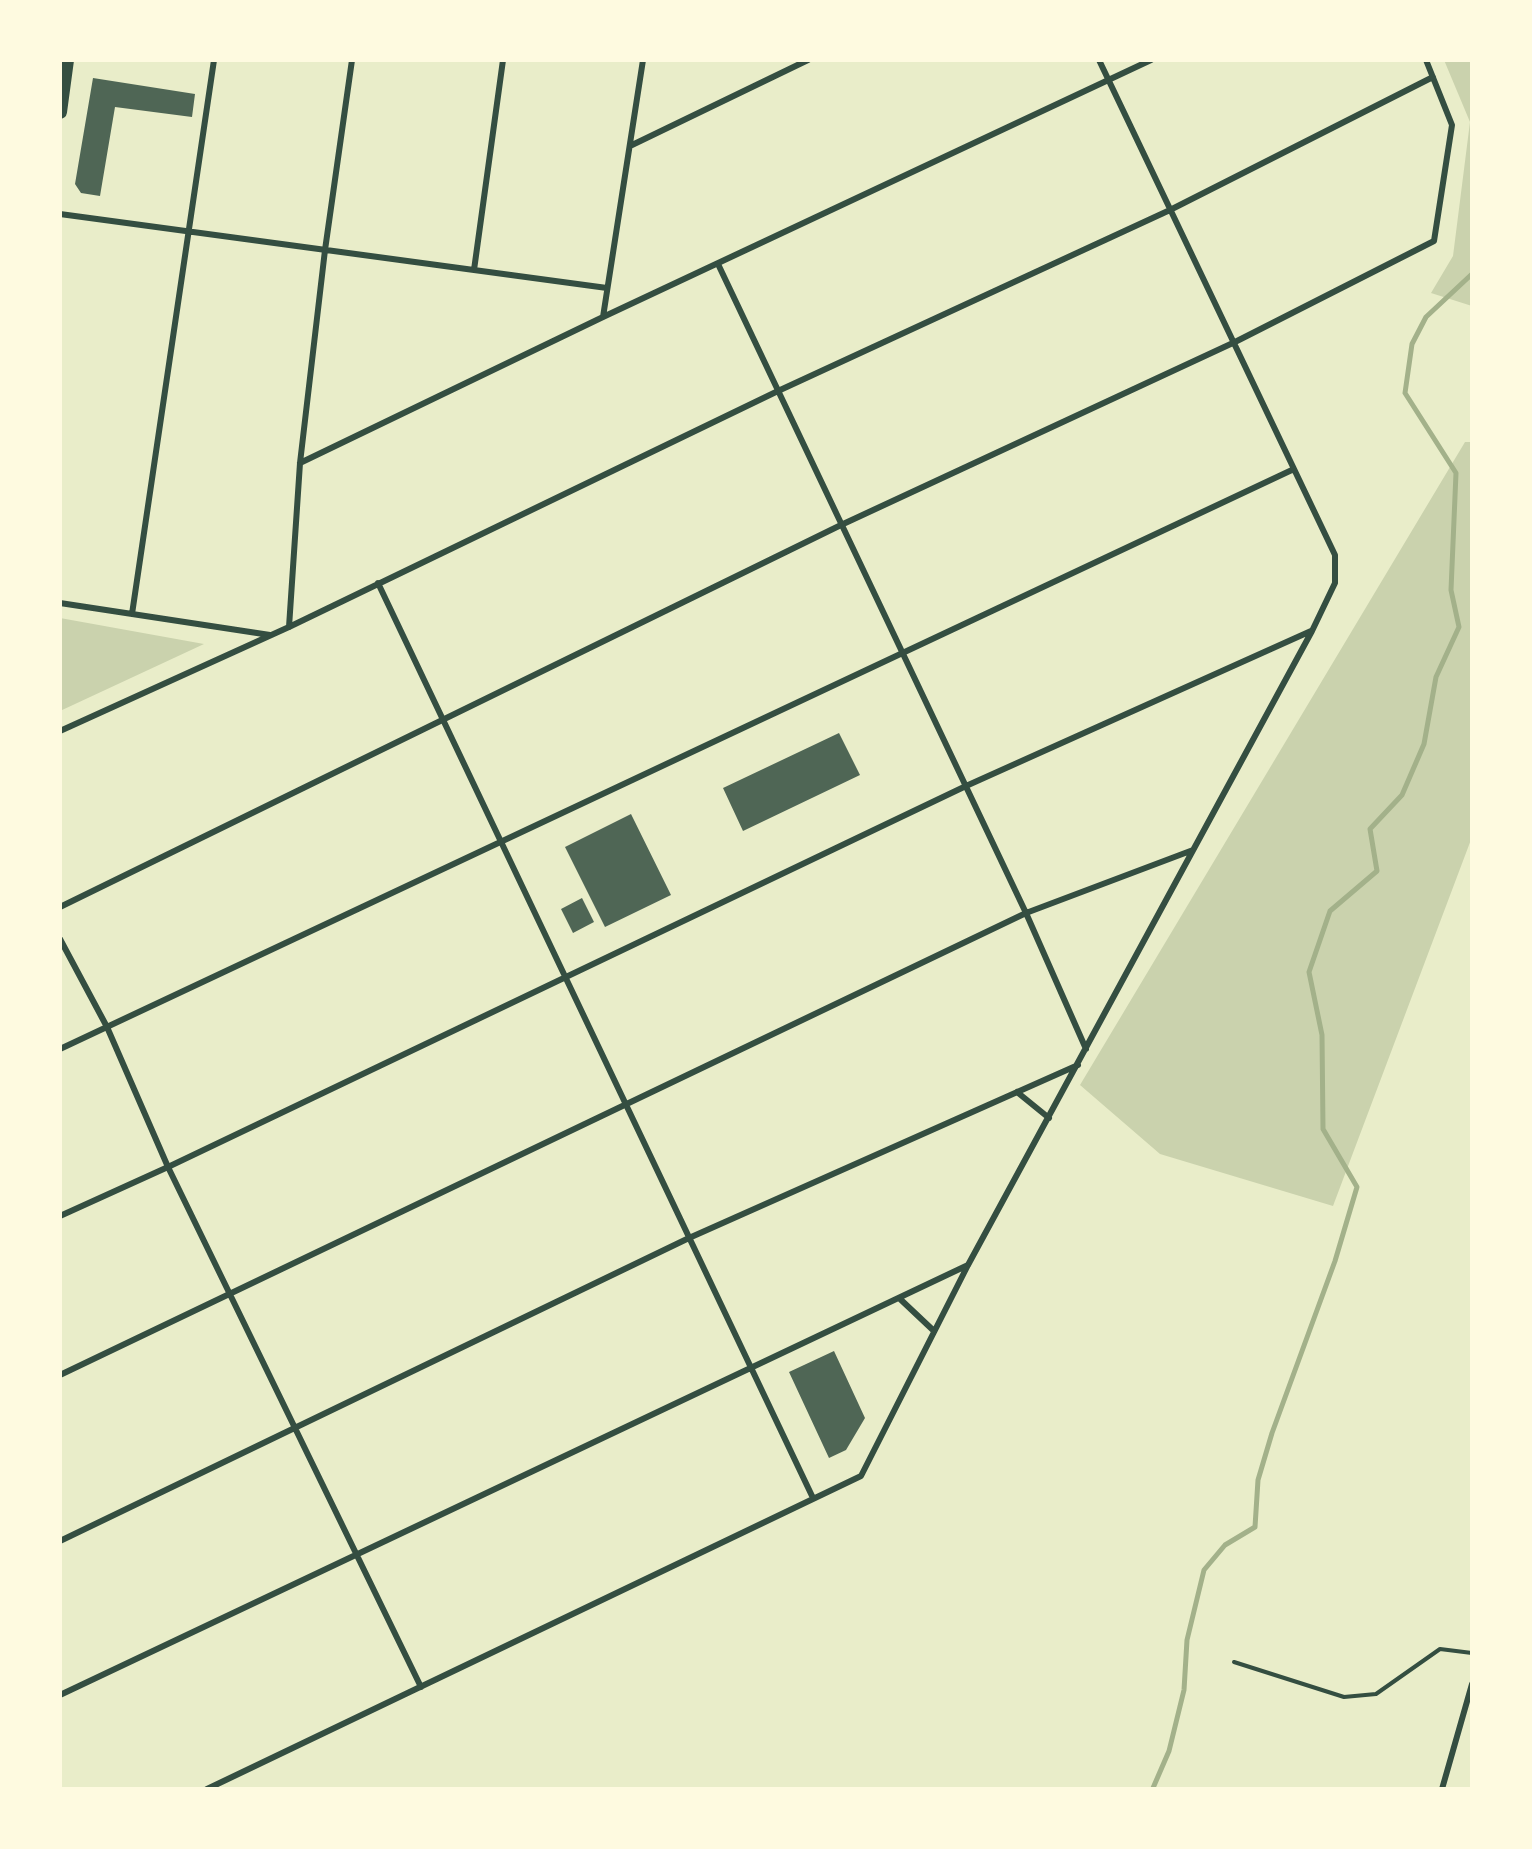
<!DOCTYPE html>
<style>
body{margin:0}
#map{position:relative;width:1532px;height:1849px;overflow:hidden;background:#e9edc9;font-family:"Fira Sans",sans-serif}
canvas{display:block}
.frame{position:absolute;inset:0;border:62px solid #fefae0;pointer-events:none}
</style>
<div id="map">
<canvas width="1532" height="1849"></canvas>
<div class="frame"></div>
</div>
<script>
const g = document.querySelector('canvas').getContext('2d');
g.lineJoin = 'round';
function fill(path, color) {
  g.fillStyle = color;
  g.fill(path, 'evenodd');
}
function toPath(rows) {
  const path = new Path2D();
  for (const r of rows) {
    path.moveTo(r[0], r[1]);
    for (let i = 2; i < r.length; i += 2) path.lineTo(r[i], r[i + 1]);
  }
  return path;
}
function trace(path, color, width, dash) {
  g.strokeStyle = color;
  g.lineWidth = width;
  g.lineCap = dash ? 'butt' : 'round';
  g.setLineDash(dash || []);
  g.stroke(path);
}
fill(toPath([
 [1444,60,1472,60,1472,306,1431,293,1453,256,1470,122],
 [1465,442,1472,442,1472,837,1333,1206,1160,1154,1080,1085],
 [60,618,204,644,60,711]
]), '#cad2ad');
trace(toPath([
 [1153,1788,1169,1751,1184,1690,1187,1640,1204,1570,1225,1545,1255,1527,1258,1480,1272,1433,1335,1261,1357,1187,1323,1129,1322,1035,1309,972,1330,911,1377,871,1370,829,1402,795,1424,744,1436,677,1459,627,1451,590,1456,473,1405,393,1412,344,1426,317,1472,274]
]), '#a3b18a', 5);
fill(toPath([
 [93,78,195,94,192,117,115,107,100,196,81,193,75,184],
 [839,733,860,775,743,831,723,788],
 [631,814,671,895,605,927,565,847],
 [582,898,594,922,573,933,561,909],
 [834,1351,865,1418,846,1450,829,1458,789,1372]
]), '#4f6655');
trace(toPath([
 [1234,1662,1344,1697,1376,1694,1440,1649,1472,1653]
]), '#344e41', 4);
trace(toPath([
 [630,146,808,60],
 [60,214,607,288],
 [718,264,1026,913,1086,1049],
 [474,270,503,60],
 [603,317,643,60],
 [300,463,603,317,1151,60],
 [378,583,813,1498],
 [60,603,270,635],
 [132,614,214,60],
 [289,627,300,463,325,250,352,60],
 [60,731,289,627,778,391,1170,210,1433,77],
 [60,907,841,525,1235,342,1434,241,1452,125,1426,60],
 [60,939,107,1027,168,1167,421,1687],
 [60,1049,1294,469],
 [1017,1092,1049,1118],
 [60,1216,168,1167,966,786,1311,631],
 [899,1298,934,1331],
 [60,1375,1026,913,1193,850],
 [60,1541,689,1238,1078,1065],
 [60,1695,968,1265],
 [207,1789,861,1476,968,1265,1312,631,1335,583,1335,555,1099,60],
 [1442,1789,1472,1684]
]), '#344e41', 6);
trace(toPath([
 [60,112,67,60]
]), '#344e41', 14);
</script>
